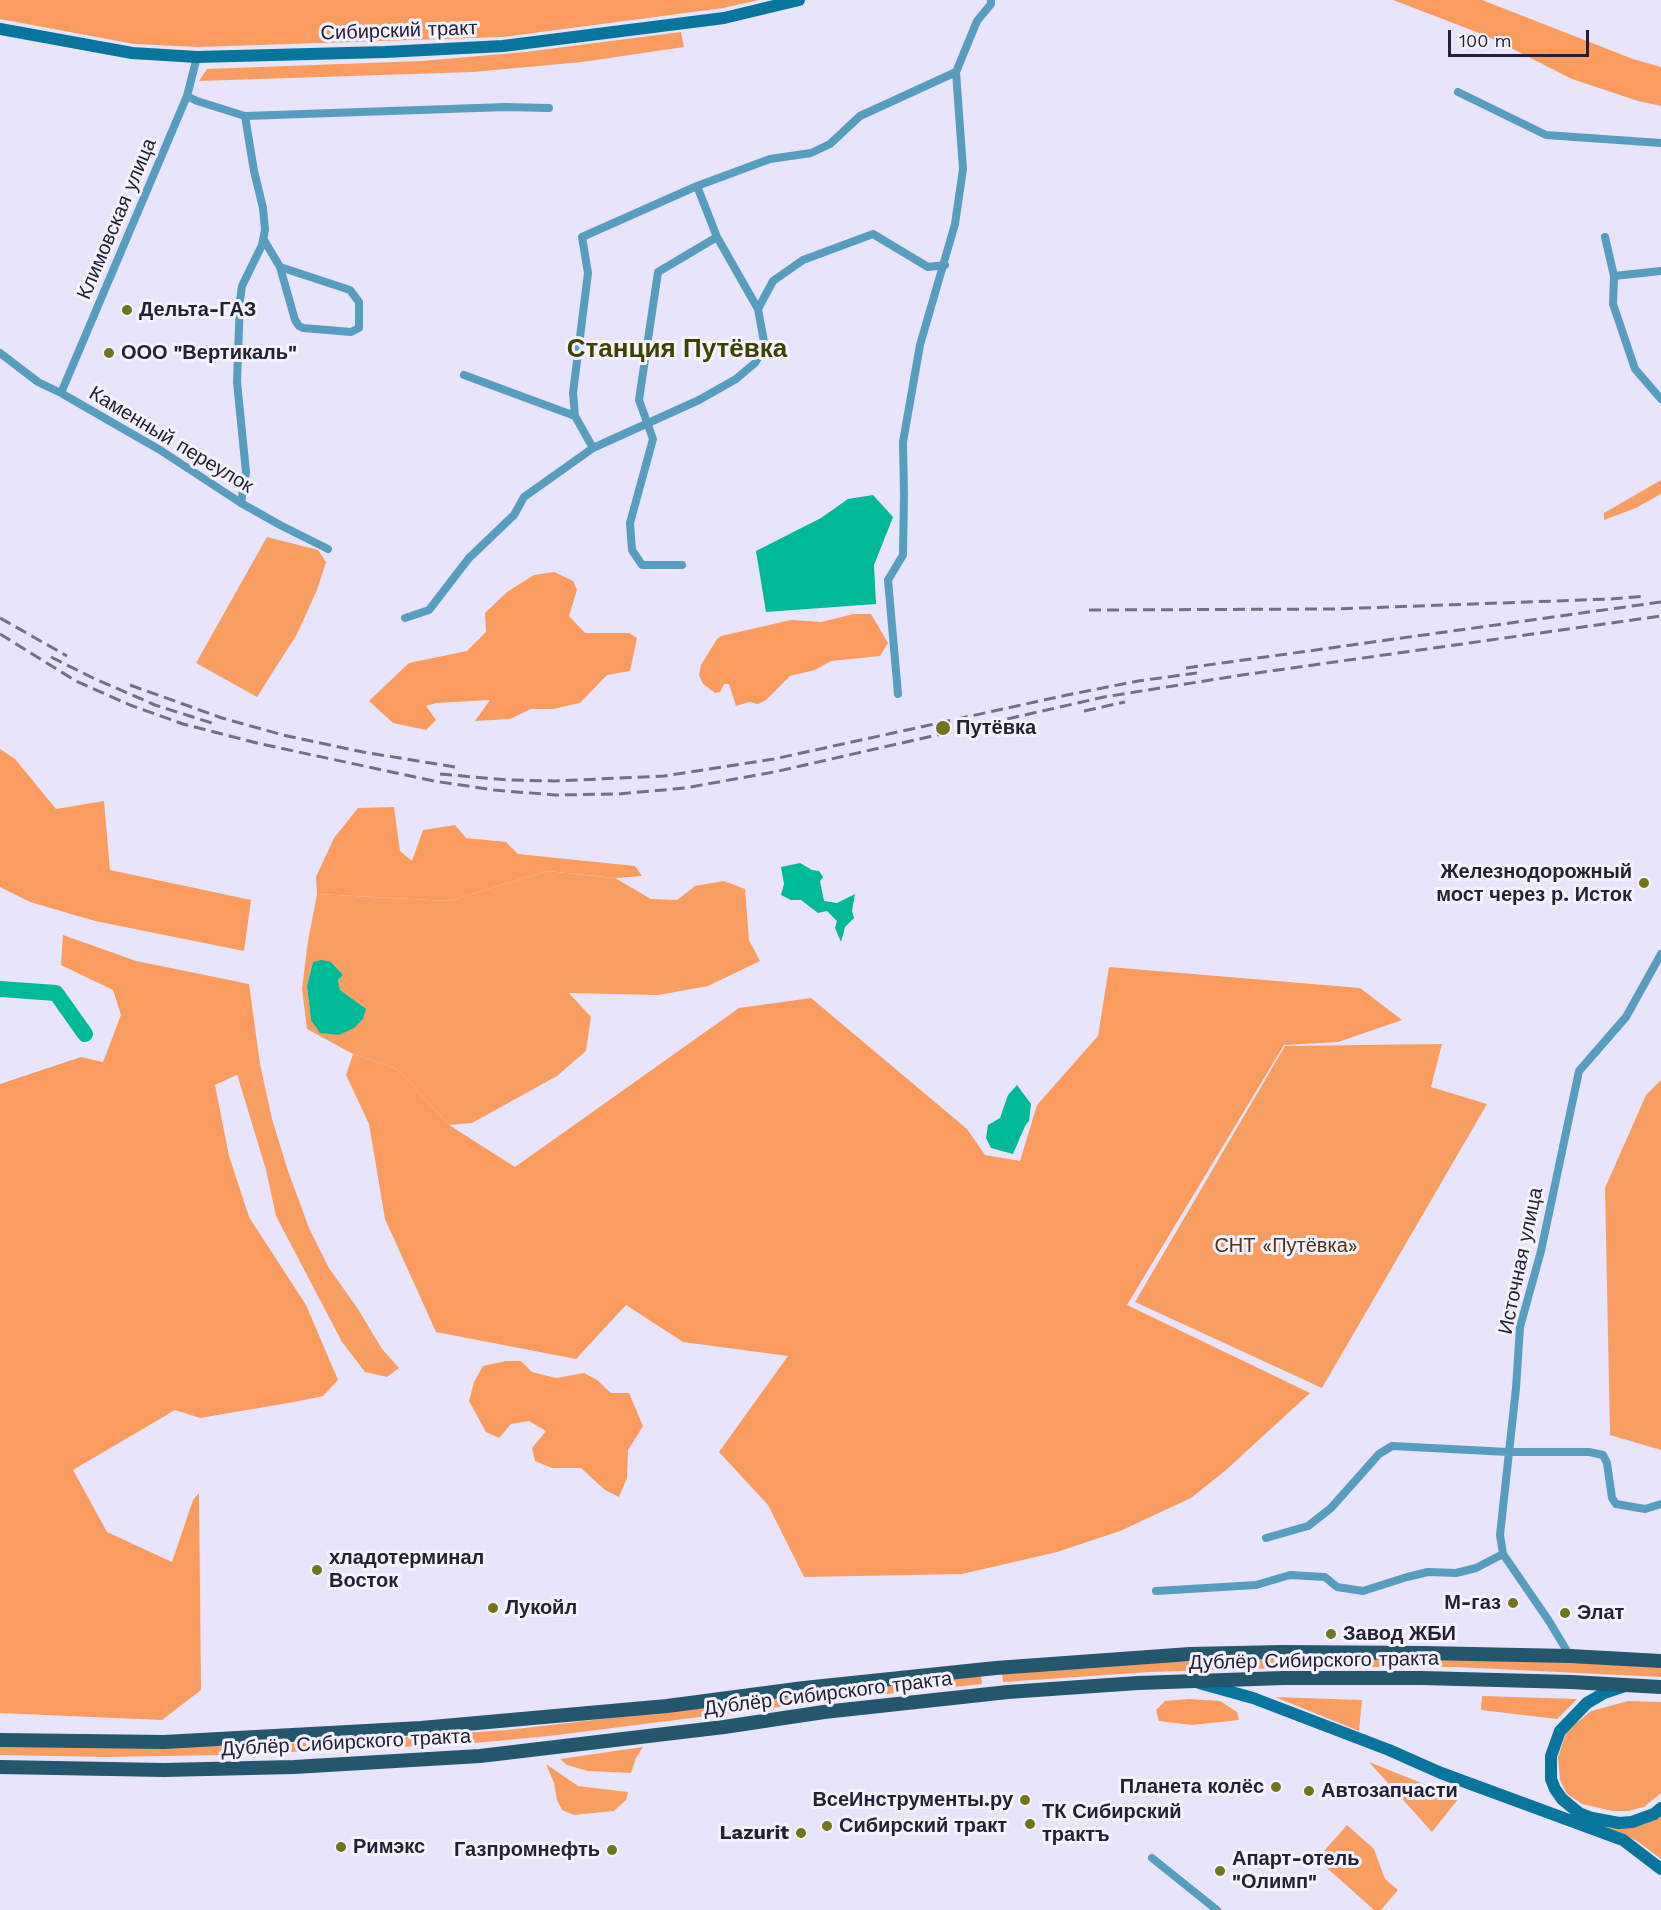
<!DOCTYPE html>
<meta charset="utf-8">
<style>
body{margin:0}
#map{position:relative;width:1661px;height:1910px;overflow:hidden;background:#e7e4fc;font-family:"Work Sans",sans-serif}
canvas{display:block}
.scale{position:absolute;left:1448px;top:30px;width:141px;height:27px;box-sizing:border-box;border:3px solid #242035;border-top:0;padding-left:8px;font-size:18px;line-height:21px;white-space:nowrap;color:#242035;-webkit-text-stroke:4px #f5f3ff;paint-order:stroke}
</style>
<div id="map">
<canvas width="1661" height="1910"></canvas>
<div class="scale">100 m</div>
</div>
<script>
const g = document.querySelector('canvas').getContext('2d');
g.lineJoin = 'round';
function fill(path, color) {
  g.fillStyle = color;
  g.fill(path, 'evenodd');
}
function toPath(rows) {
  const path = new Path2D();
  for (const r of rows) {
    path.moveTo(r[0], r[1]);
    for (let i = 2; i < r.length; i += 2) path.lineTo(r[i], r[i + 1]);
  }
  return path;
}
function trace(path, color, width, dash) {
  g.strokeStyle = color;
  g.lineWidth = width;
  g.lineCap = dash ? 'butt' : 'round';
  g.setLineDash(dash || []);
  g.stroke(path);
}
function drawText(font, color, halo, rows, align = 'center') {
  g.font = font + ' "Work Sans",sans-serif';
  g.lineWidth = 6;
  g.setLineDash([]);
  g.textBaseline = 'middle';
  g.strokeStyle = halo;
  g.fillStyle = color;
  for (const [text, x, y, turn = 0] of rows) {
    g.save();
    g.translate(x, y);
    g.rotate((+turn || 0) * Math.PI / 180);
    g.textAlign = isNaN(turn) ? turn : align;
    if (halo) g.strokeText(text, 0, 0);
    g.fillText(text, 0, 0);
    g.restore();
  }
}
fill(toPath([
 [1661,480,1661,494,1636,508,1604,520,1604,513],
 [267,537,318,550,326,562,317,590,297,634,257,697,196,663],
 [547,871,615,878,651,899,677,900,695,886,724,881,745,889,749,940,760,961,708,986,658,995,569,993,591,1017,586,1051,557,1076,472,1123,449,1125,397,1069,353,1054,307,1029,302,989,308,941,317,894,449,901],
 [313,962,331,962,343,975,338,980,340,990,365,1009,311,1020,307,986],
 [1442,1044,1431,1087,1487,1104,1322,1388,1135,1302,1285,1046],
 [260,1064,272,1119,287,1168,309,1228,329,1268,358,1309,382,1349,399,1368,387,1377,365,1372,342,1342,276,1216,266,1170,237,1074],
 [1661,1080,1661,1450,1610,1435,1605,1188,1646,1095],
 [1310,1659,1311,1667,1150,1672,1003,1682,1002,1673,1151,1662],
 [1364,1659,1523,1660,1661,1667,1661,1677,1456,1667,1363,1667],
 [981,1675,982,1684,858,1697,549,1736,464,1744,225,1755,105,1757,0,1755,0,1746,150,1747,235,1746,347,1741,507,1730],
 [1275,1697,1362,1700,1359,1731],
 [1628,1701,1661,1702,1661,1793,1644,1807,1628,1811,1613,1811,1582,1804,1567,1794,1560,1780,1558,1757,1567,1731,1591,1711],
 [643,1747,636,1758,631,1773,588,1771,567,1765,560,1759],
 [1369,1762,1459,1798,1432,1832],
 [546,1764,578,1786,628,1792,626,1800,614,1811,574,1815,562,1810,557,1800,554,1783],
 [1661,1816,1661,1859,1637,1841,1596,1825,1627,1828,1645,1824],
 [1347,1825,1374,1849,1385,1879,1398,1890,1381,1910,1374,1910,1317,1859]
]), '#f99e63');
fill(toPath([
 [0,0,759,0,723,8,503,37,198,47,134,44,0,19],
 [1393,0,1482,0,1633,59,1661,67,1661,106,1638,101,1572,79,1487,36],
 [681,32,684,47,582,62,473,72,199,81,207,69,422,61,525,52],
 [554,572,573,581,577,590,569,616,585,633,629,633,637,638,630,671,607,675,580,703,553,709,531,709,510,719,475,721,490,700,436,703,426,706,436,720,426,730,393,723,369,701,409,663,467,651,486,632,485,613,507,592,534,575],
 [854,614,871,614,888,643,880,656,831,661,815,670,790,676,766,700,758,704,749,702,736,706,729,684,724,684,720,692,715,693,703,684,699,675,701,665,717,639,721,636,791,620,821,622],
 [0,749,15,759,56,809,104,801,110,870,251,900,244,951,95,921,30,902,0,887],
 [394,807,400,851,412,861,423,830,455,825,466,838,506,842,518,854,635,866,642,876,615,878,547,871,449,901,317,894,316,877,334,838,358,808],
 [63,935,136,961,249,984,260,1064,215,1085,229,1156,249,1217,306,1305,338,1380,323,1396,294,1402,200,1418,175,1410,73,1470,107,1532,172,1562,193,1500,199,1493,201,1690,162,1720,0,1713,0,1084,81,1057,103,1062,121,1015,113,990,61,965],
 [1109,967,1360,988,1402,1020,1338,1042,1284,1045,1127,1305,1310,1393,1226,1470,1191,1498,1120,1531,1057,1552,962,1574,804,1577,768,1505,719,1452,788,1356,683,1342,626,1305,576,1359,436,1332,385,1219,369,1124,346,1075,353,1054,397,1069,449,1125,515,1167,739,1008,811,998,967,1129,985,1155,1020,1161,1037,1105,1098,1036],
 [506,1361,521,1361,532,1372,556,1378,584,1373,597,1380,611,1393,629,1393,643,1426,628,1450,627,1478,619,1497,605,1490,581,1468,552,1468,535,1461,532,1448,546,1431,529,1421,511,1424,499,1438,486,1432,469,1401,474,1382,483,1366],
 [1482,1696,1577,1699,1557,1719,1481,1710],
 [1189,1699,1220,1701,1237,1712,1239,1720,1192,1725,1159,1721,1156,1710,1165,1701]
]), '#fa9c5f');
fill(toPath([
 [873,495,893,517,874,565,876,604,766,612,756,551,821,518,848,499],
 [800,863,812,870,819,871,823,877,820,881,824,901,837,903,855,894,852,911,854,918,845,927,841,942,835,928,837,921,827,911,818,913,801,900,791,900,781,895,784,884,781,867],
 [321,960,331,962,343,975,338,980,340,990,366,1009,363,1019,354,1028,339,1035,320,1033,311,1020,307,986,313,962],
 [1017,1085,1031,1104,1029,1121,1025,1126,1013,1154,991,1148,986,1138,988,1125,1000,1118,1008,1095]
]), '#00b996');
trace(toPath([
 [0,989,56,993,85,1034]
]), '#00b996', 16);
trace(toPath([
 [1458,92,1546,135,1661,143],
 [187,96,197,101,245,116,506,107,549,108],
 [697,186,717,237,758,309],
 [1605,237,1614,276,1613,304,1635,369,1661,399],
 [264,240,280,267,295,320,299,326,303,328,351,332,359,328,359,302,350,290,280,267],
 [1614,276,1661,271],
 [0,353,38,382,61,393,160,450,241,503,280,525,328,549],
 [464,375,575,416],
 [61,393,187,96,197,57],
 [593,448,575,416,573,393,588,273,582,237,697,186,770,159,811,153,830,144,860,116,956,72],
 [241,503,246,472,237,382,240,300,242,286,262,245,265,230,263,208,254,171,245,116],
 [682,565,642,565,632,550,630,523,653,439,639,400,658,272,717,237],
 [405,618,429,610,469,558,514,515,524,497,593,448,699,400,736,379,755,363,765,347,758,309,773,281,803,260,873,234,928,267,945,265],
 [898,694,888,580,903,555,904,495,903,442,920,345,955,224,963,169,956,72,977,21,991,4,991,0],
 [1266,1538,1308,1526,1331,1508,1379,1454,1392,1446,1508,1452,1589,1452,1603,1455,1607,1463,1612,1498,1616,1504,1645,1509,1661,1504],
 [1156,1591,1256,1585,1290,1575,1325,1577,1337,1587,1363,1591,1407,1577,1428,1572,1456,1573,1476,1568,1503,1554],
 [1570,1656,1549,1621,1503,1554,1500,1535,1516,1388,1520,1327,1541,1251,1579,1071,1626,1017,1661,954],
 [1152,1858,1217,1910]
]), '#579dc0', 8);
trace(toPath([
 [0,29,132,53,197,57,385,52,503,46,724,18,799,0],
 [1199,1683,1253,1698,1389,1750,1441,1773,1623,1840,1661,1869],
 [1625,1686,1604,1693,1587,1703,1560,1731,1551,1756,1551,1779,1555,1789,1562,1799,1579,1813,1592,1818,1619,1823,1632,1822,1654,1814,1661,1808]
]), '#08759e', 12);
trace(toPath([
 [0,1740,164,1742,421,1728,667,1706,804,1688,996,1668,1190,1654,1282,1652,1423,1653,1570,1656,1661,1661],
 [0,1767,164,1770,294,1767,480,1756,724,1727,824,1712,1008,1692,1138,1683,1283,1678,1422,1678,1571,1682,1661,1687]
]), '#24566e', 14);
trace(toPath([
 [1089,610,1334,609,1610,599,1646,596],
 [0,618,67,656],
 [0,634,76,681,130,705,183,724,261,744,434,781,494,790,555,795,618,794,685,788,774,772,1104,697,1242,675,1661,616],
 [51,657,93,678,155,705,215,724],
 [1186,668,1661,602],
 [130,685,222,718,283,735,363,752,455,767],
 [1084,711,1125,702],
 [440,774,508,780,555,781,664,776,774,759,1067,695,1138,681,1197,673]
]), '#736f85', 3, [12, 6]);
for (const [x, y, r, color] of [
 [127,310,6,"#70741b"],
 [109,353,6,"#70741b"],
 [943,728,8,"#70741b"],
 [1644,883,6,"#70741b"],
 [317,1570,6,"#70741b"],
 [1513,1603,6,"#70741b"],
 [493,1608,6,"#70741b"],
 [1565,1613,6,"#70741b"],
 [1331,1634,6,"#70741b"],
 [1276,1787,6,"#70741b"],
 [1309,1791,6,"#70741b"],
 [1025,1800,6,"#70741b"],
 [1030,1824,6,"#70741b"],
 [827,1826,6,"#70741b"],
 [801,1833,6,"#70741b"],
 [341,1847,6,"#70741b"],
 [612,1850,6,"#70741b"],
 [1220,1871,6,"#70741b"]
]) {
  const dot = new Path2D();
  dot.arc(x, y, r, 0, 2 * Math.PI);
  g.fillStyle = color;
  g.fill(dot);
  trace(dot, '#f5f3ff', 2);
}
drawText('20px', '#242035', '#f5f3ff', [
 ["Сибирский тракт",399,31,-2],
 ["Климовская улица",117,219,-67],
 ["Каменный переулок",171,440,31],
 ["Источная улица",1521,1261,-78],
 ["Дублёр Сибирского тракта",1314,1661,-1],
 ["Дублёр Сибирского тракта",828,1694,-7],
 ["Дублёр Сибирского тракта",346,1743,-3]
]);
drawText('bold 20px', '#242035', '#f5f3ff', [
 ["Дельта-ГАЗ",139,310],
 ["ООО \"Вертикаль\"",121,353],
 ["Путёвка",956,728],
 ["Железнодорожный",1632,872,"right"],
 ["мост через р. Исток",1632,895,"right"],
 ["хладотерминал",329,1558],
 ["Восток",329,1581],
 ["М-газ",1501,1603,"right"],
 ["Лукойл",505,1608],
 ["Элат",1577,1613],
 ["Завод ЖБИ",1343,1634],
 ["Планета колёс",1264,1787,"right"],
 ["Автозапчасти",1321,1791],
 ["ВсеИнструменты.ру",1013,1800,"right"],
 ["ТК Сибирский",1042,1812],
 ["трактъ",1042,1835],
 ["Сибирский тракт",839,1826],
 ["Lazurit",789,1833,"right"],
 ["Римэкс",353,1847],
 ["Газпромнефть",600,1850,"right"],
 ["Апарт-отель",1232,1859],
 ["\"Олимп\"",1232,1882]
], 'left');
drawText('20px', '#553017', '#f5f3ff', [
 ["СНТ «Путёвка»",1286,1246]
]);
drawText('bold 26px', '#3f4101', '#f5f3ff', [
 ["Станция Путёвка",677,349]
]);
</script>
